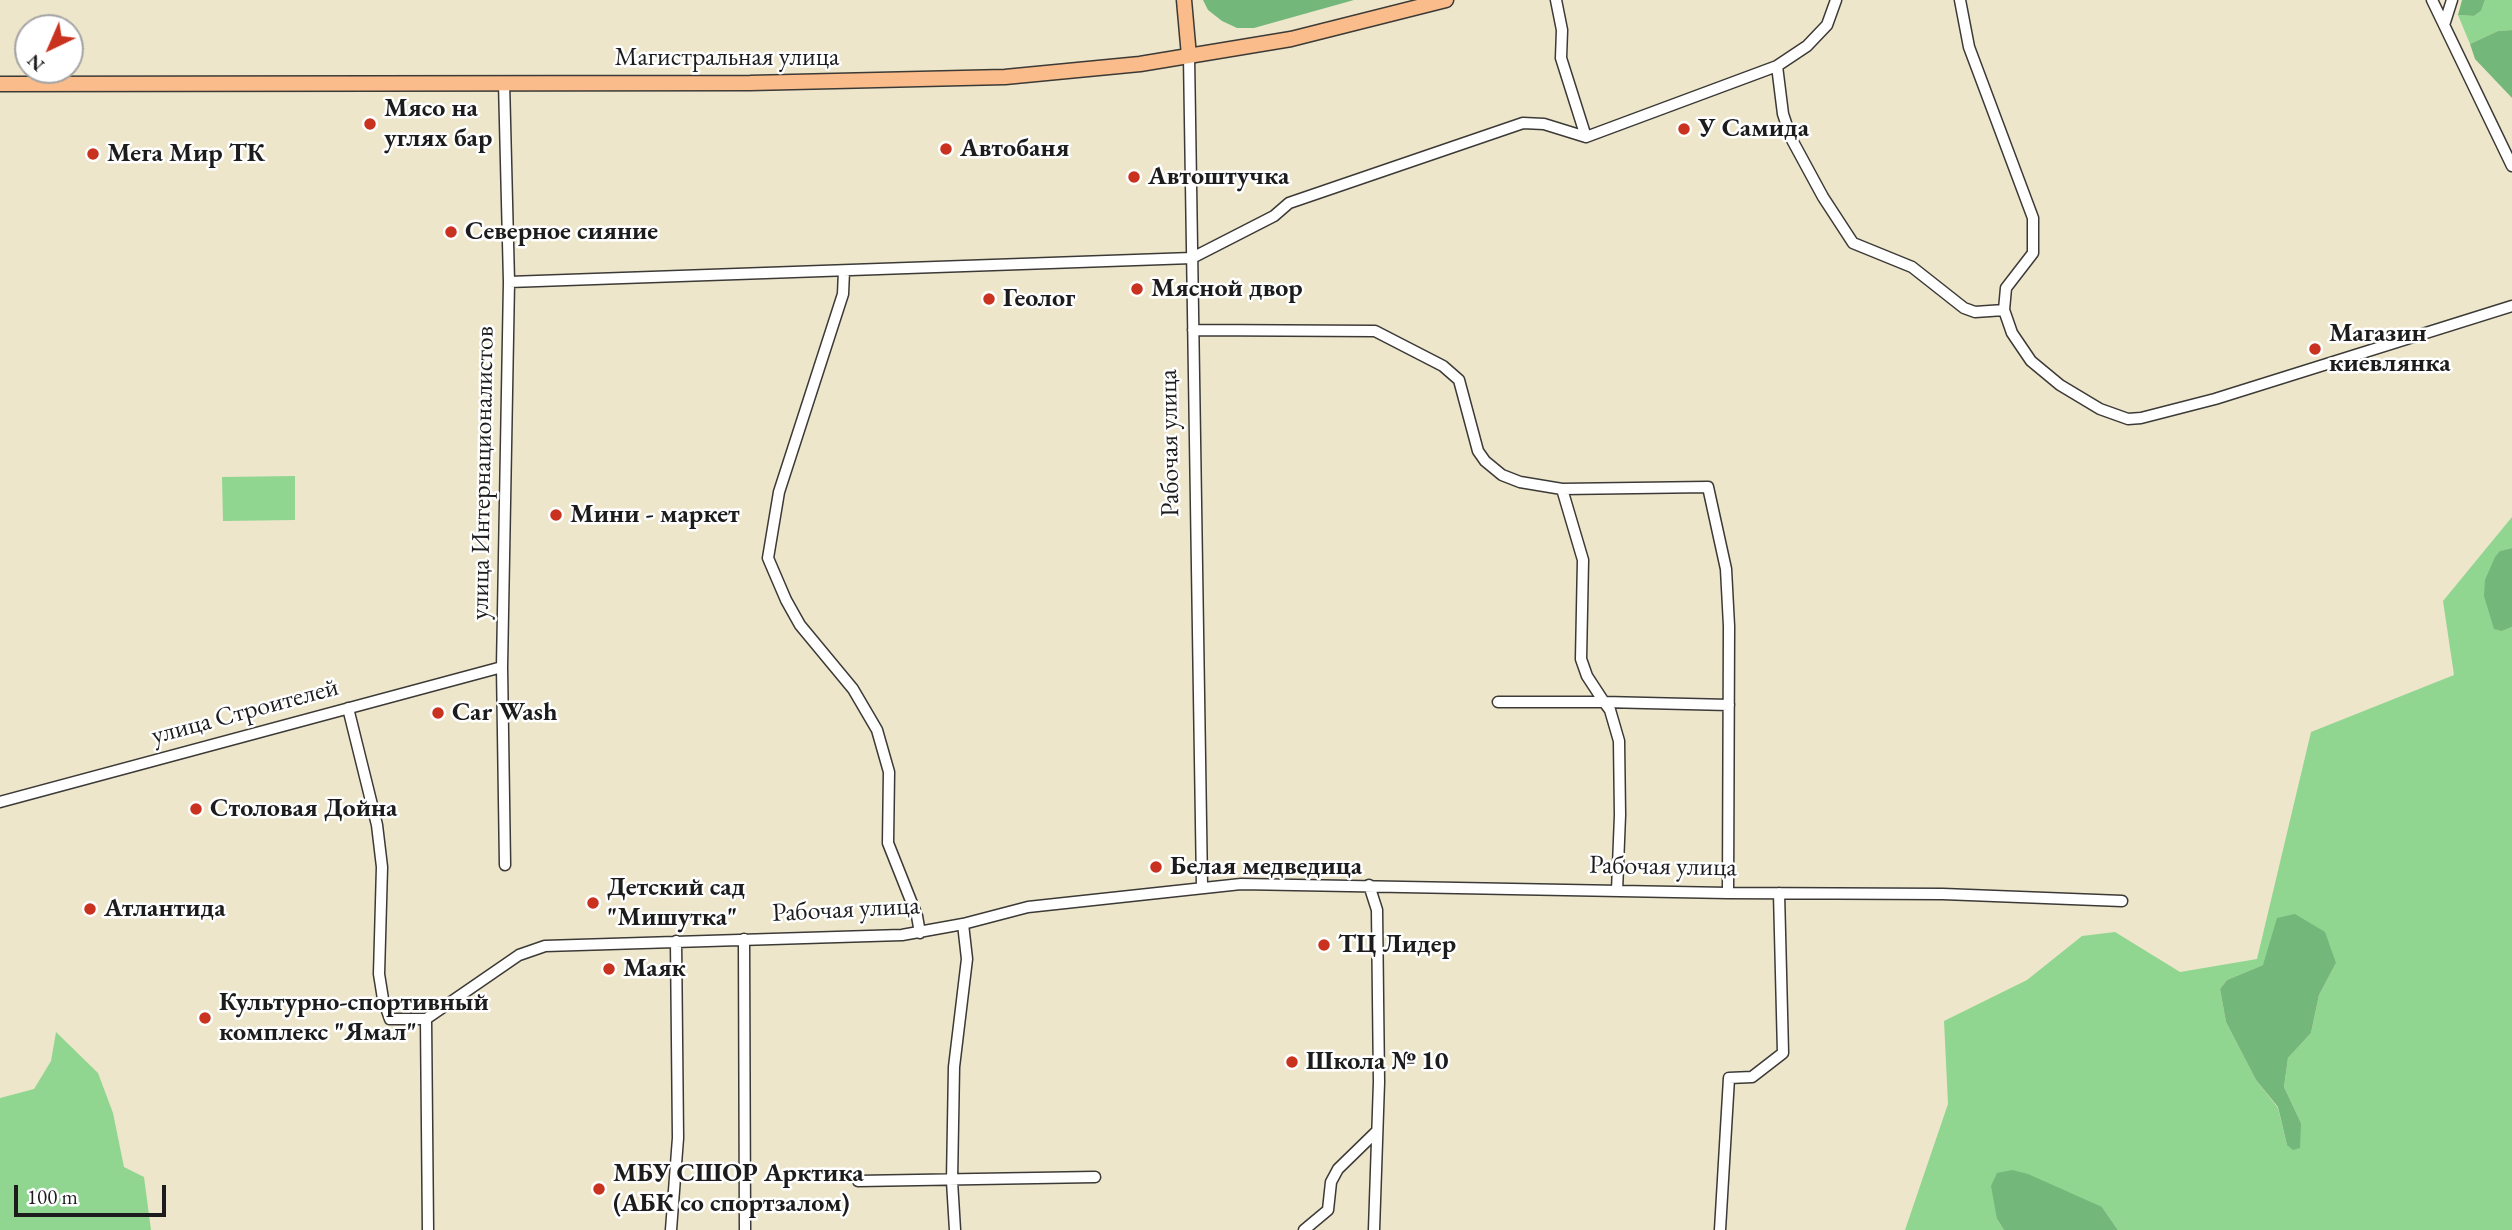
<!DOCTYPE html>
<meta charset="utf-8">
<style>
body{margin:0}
#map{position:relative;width:2512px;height:1230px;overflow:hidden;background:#eee6cb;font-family:"EB Garamond",serif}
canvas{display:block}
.north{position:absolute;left:14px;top:14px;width:70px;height:70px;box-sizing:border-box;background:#fff;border:2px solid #a4a4a4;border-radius:50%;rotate:224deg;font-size:19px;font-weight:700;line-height:28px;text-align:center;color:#1c1c1c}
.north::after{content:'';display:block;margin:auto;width:24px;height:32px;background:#c8321e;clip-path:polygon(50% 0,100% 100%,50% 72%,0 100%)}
.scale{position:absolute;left:14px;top:1185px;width:152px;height:32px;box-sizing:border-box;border:4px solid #1c1c1c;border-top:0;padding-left:9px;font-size:21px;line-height:24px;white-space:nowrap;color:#1c1c1c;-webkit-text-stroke:5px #fff;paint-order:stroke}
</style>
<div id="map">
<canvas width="2512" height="1230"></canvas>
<div class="north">N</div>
<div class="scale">100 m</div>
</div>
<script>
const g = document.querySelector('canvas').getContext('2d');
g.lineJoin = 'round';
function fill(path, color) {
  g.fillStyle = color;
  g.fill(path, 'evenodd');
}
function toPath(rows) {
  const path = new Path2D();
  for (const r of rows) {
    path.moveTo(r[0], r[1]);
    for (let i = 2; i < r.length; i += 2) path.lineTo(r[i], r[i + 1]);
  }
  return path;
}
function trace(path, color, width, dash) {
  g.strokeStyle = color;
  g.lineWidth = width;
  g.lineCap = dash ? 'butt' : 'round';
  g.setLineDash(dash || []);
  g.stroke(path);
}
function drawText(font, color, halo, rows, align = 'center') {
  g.font = font + ' "EB Garamond",serif';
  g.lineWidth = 5;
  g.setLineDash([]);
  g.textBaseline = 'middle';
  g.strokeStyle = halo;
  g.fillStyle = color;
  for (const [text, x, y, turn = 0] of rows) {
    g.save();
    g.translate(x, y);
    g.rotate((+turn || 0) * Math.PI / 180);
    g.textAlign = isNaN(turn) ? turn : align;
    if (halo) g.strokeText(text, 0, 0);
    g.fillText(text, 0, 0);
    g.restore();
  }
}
fill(toPath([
 [2485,0,2512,0,2512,30,2498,31,2470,44,2458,15,2474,16,2481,11],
 [295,476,295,520,223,521,222,477],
 [2512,517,2512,548,2501,551,2502,631,2512,627,2512,1230,2118,1230,2102,1207,1997,1219,2004,1230,1905,1230,1948,1104,1944,1021,2027,980,2082,936,2115,932,2180,972,2257,959,2311,732,2454,675,2443,601],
 [2336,963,2319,995,2311,1033,2288,1058,2284,1087,2301,1123,2287,1145,2278,1108,2256,1080,2226,1022,2220,989,2227,980,2263,965],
 [56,1032,98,1073,113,1113,124,1167,144,1177,151,1230,0,1230,0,1098,34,1089,51,1061]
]), '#90d690');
fill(toPath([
 [1203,0,1354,0,1254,28,1237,28,1222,21,1208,10],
 [2462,0,2485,0,2481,11,2474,16,2458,15],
 [2512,30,2512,98,2475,59,2470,44,2498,31],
 [2512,548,2512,627,2502,631,2494,629,2484,596,2485,580,2495,557,2500,551],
 [2295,914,2325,932,2336,963,2319,995,2311,1033,2288,1058,2284,1087,2301,1123,2300,1148,2293,1150,2287,1145,2278,1107,2256,1080,2226,1022,2220,989,2227,980,2263,965,2277,918],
 [2012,1170,2028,1174,2102,1207,2118,1230,2004,1230,1997,1219,1991,1186,1997,1173]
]), '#74b77a');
const minor = toPath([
 [1556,0,1562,30,1561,58,1586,137],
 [1960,0,1969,47,2033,218,2033,253,2006,288,2004,310,2012,333,2031,361,2060,385,2100,409,2128,419,2141,418,2215,399,2512,306],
 [2432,0,2512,166],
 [2445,22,2452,0],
 [1189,56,1202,886],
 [1777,66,1783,114,1791,138,1823,197,1853,243,1912,267,1964,308,1975,312,2004,310],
 [504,82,509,282,502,667,505,865],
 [844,271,843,294,779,492,768,558,786,600,800,625,853,689,877,730,889,772,888,843,917,916,920,933],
 [509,282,1192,258,1274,216,1289,203,1523,123,1544,124,1586,137,1777,66,1807,46,1827,25,1836,0],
 [1193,330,1375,331,1443,366,1459,380,1478,451,1485,461,1502,475,1520,482,1562,489,1708,487,1726,569,1729,626,1728,893],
 [1562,489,1583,560,1581,659,1587,676,1604,702,1729,705],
 [1498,702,1604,702,1610,710,1619,741,1620,815,1617,891],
 [348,708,377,825,382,867,379,974,383,999,390,1019,426,1019],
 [0,802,502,667],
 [1369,885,1377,910,1378,998,1379,1082,1374,1230],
 [744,939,745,1230],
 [858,1181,1095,1177],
 [428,1230,426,1019,519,955,545,946,902,935,963,924,1028,907,1241,884,1728,893,1943,894,2122,901],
 [671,1230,678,1138,676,941],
 [955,1230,952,1181,954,1067,967,959,963,924],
 [1304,1230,1328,1210,1331,1182,1338,1169,1376,1132],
 [1720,1230,1729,1078,1752,1077,1783,1053,1779,893]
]);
const major = toPath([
 [1184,0,1189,56],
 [0,84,750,83,1005,77,1140,64,1291,39,1446,0]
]);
trace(minor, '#3c3a36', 13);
trace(major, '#3c3a36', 17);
trace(minor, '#fff', 10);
trace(major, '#f9bc8a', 14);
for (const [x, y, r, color] of [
 [370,124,7,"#c8321e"],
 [1684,129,7,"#c8321e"],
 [946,149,7,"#c8321e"],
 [93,154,7,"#c8321e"],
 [1134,177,7,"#c8321e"],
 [451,232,7,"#c8321e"],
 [1137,289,7,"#c8321e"],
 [989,299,7,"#c8321e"],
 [2315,349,7,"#c8321e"],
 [556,515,7,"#c8321e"],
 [438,713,7,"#c8321e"],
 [196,809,7,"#c8321e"],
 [1156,867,7,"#c8321e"],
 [593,903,7,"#c8321e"],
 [90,909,7,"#c8321e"],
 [1324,945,7,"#c8321e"],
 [609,969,7,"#c8321e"],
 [205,1018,7,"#c8321e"],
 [1292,1062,7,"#c8321e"],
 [599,1189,7,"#c8321e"]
]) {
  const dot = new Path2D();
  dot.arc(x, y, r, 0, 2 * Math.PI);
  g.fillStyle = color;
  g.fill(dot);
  trace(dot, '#fff', 2.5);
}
drawText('26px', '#1c1c1c', '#fff', [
 ["Магистральная улица",727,58],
 ["Рабочая улица",1170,443,-91],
 ["улица Интернационалистов",483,473,-89],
 ["улица Строителей",245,712,-15],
 ["Рабочая улица",1663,867,1],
 ["Рабочая улица",846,910,-3]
]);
drawText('bold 26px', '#1c1c1c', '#fff', [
 ["Мясо на",384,109],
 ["углях бар",384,139],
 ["У Самида",1698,129],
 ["Автобаня",960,149],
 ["Мега Мир ТК",107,154],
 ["Автоштучка",1148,177],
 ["Северное сияние",465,232],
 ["Мясной двор",1151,289],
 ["Геолог",1003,299],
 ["Магазин",2329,334],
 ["киевлянка",2329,364],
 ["Мини - маркет",570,515],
 ["Car Wash",452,713],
 ["Столовая Дойна",210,809],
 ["Белая медведица",1170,867],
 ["Детский сад",607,888],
 ["\"Мишутка\"",607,918],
 ["Атлантида",104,909],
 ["ТЦ Лидер",1338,945],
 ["Маяк",623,969],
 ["Культурно-спортивный",219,1003],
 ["комплекс \"Ямал\"",219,1033],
 ["Школа № 10",1306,1062],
 ["МБУ СШОР Арктика",613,1174],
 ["(АБК со спортзалом)",613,1204]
], 'left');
</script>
